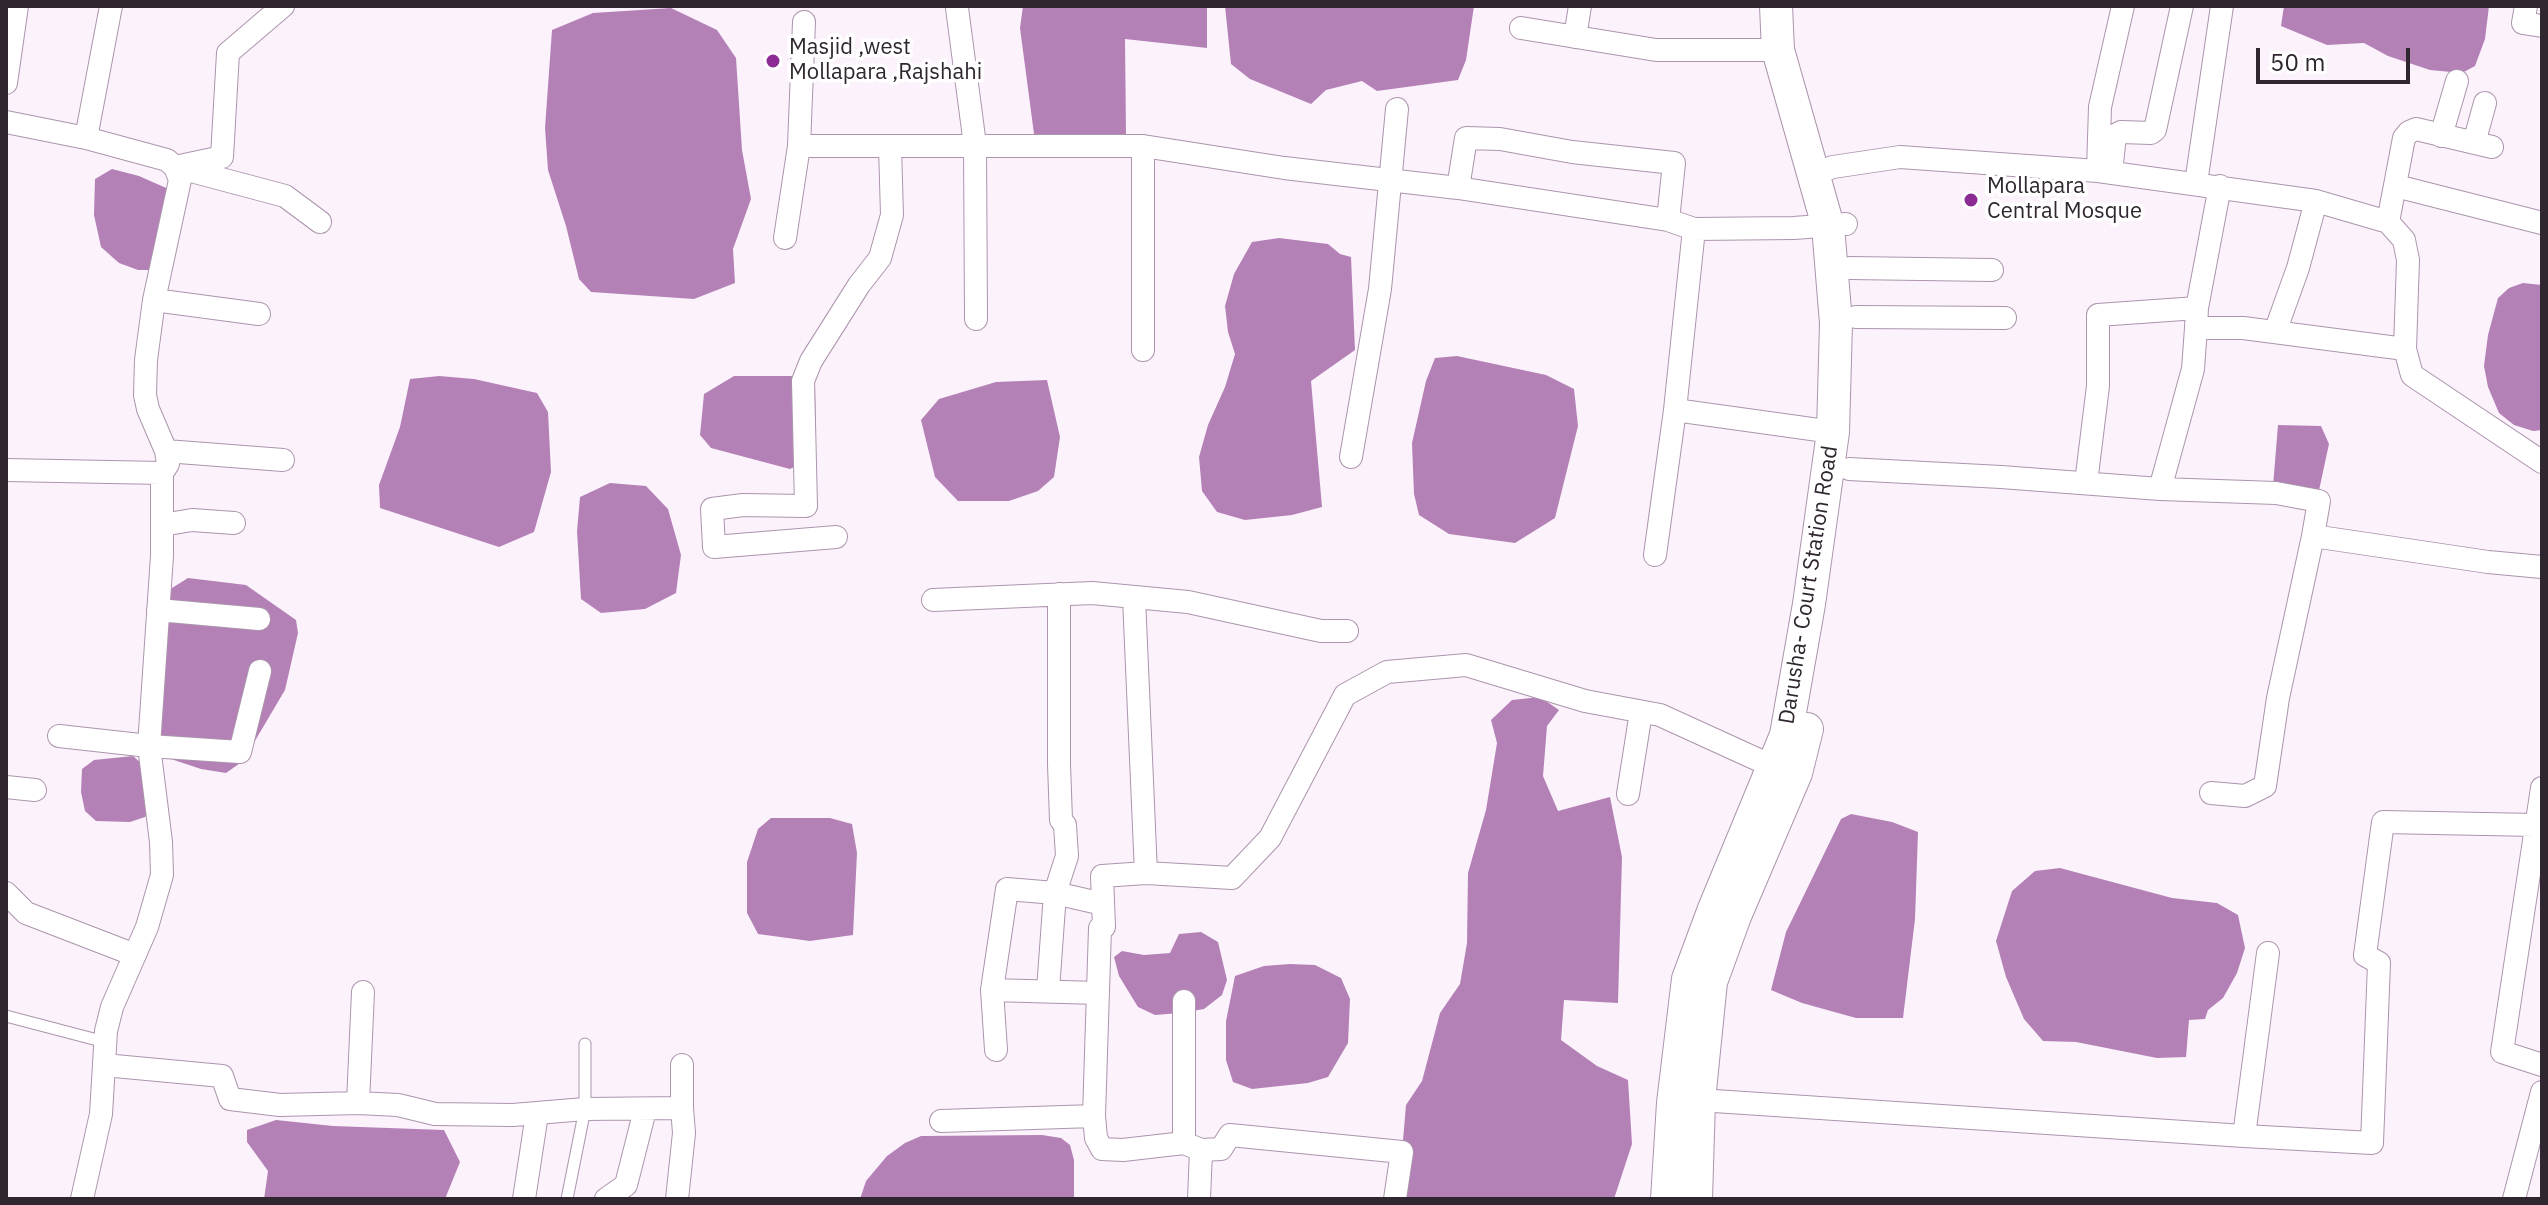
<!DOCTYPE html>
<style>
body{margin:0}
#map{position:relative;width:2548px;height:1205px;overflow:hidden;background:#fcf2fc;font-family:"IBM Plex Sans",sans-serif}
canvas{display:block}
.frame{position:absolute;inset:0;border:8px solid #2f262f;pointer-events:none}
.scale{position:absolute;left:2256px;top:48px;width:154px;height:36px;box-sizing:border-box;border:4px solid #2f262f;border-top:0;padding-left:10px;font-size:24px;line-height:28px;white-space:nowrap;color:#2f262f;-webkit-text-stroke:6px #fff;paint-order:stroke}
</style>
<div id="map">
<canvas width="2548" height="1205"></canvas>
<div class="frame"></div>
<div class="scale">50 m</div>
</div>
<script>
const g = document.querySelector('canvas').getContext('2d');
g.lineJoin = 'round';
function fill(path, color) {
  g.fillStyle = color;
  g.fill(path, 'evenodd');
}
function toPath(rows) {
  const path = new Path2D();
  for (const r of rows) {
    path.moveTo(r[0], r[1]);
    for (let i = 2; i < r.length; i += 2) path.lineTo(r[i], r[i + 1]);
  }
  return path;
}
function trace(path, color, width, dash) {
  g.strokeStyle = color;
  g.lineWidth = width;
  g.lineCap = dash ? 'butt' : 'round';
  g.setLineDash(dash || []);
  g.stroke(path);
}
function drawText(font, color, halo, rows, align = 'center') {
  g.font = font + ' "IBM Plex Sans",sans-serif';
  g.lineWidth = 7;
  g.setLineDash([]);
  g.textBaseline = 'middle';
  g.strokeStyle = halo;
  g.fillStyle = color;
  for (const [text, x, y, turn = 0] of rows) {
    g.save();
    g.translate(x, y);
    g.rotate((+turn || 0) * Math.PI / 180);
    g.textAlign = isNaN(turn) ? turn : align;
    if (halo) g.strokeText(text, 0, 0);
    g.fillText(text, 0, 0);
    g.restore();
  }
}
fill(toPath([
 [1023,6,1207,6,1207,48,1125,39,1126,134,1034,134,1020,28],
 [1225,6,1474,6,1466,60,1458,80,1377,91,1362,81,1326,90,1311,104,1250,79,1231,64],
 [2284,6,2489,6,2485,39,2475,66,2462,73,2430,70,2388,56,2364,43,2327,45,2281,26],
 [671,8,717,30,736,58,742,150,751,199,733,249,735,283,694,299,591,292,579,279,566,226,548,170,545,128,552,30,593,13],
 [112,169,139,176,173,191,165,270,138,270,119,263,101,247,94,215,95,179],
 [1279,238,1328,244,1340,254,1351,257,1355,350,1311,381,1322,507,1292,515,1245,520,1217,512,1202,491,1199,457,1208,425,1225,387,1235,354,1228,332,1225,306,1234,274,1252,242],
 [2523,283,2542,285,2542,430,2533,431,2514,425,2499,413,2488,387,2484,366,2488,335,2498,298,2509,288],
 [1457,356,1546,375,1574,389,1578,426,1555,518,1515,543,1449,534,1419,515,1414,494,1412,443,1426,381,1435,358],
 [439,376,474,379,537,393,548,412,551,472,534,532,499,547,380,508,379,485,400,427,410,379],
 [734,376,800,376,815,384,816,439,804,462,790,469,711,448,700,435,704,394],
 [1047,380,1060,437,1054,477,1038,491,1009,501,958,501,935,477,921,420,939,399,996,382],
 [2278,425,2321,426,2329,444,2318,495,2273,486],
 [610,483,646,486,668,509,681,555,676,593,645,609,601,613,581,599,577,531,580,497],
 [188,578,246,585,296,620,298,633,285,690,243,761,226,773,201,769,168,758,158,736,156,616,172,588],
 [1540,697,1559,710,1547,726,1543,776,1558,811,1610,797,1622,857,1618,1003,1564,1000,1561,1040,1597,1066,1628,1080,1632,1144,1614,1199,1394,1199,1402,1152,1406,1105,1422,1081,1440,1013,1460,984,1467,943,1468,873,1486,810,1497,743,1491,720,1512,700],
 [133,756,151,772,152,809,145,817,130,822,96,821,85,811,81,792,82,769,94,760],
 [1851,814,1892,822,1918,832,1915,919,1903,1018,1856,1018,1802,1003,1771,990,1786,932,1841,819],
 [771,818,830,818,852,824,857,853,853,935,810,941,758,934,747,913,747,862,758,829],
 [2060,868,2172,898,2217,903,2238,915,2245,948,2237,973,2223,998,2208,1010,2205,1019,2189,1020,2186,1057,2157,1058,2076,1042,2043,1041,2024,1019,2006,977,1996,941,2012,891,2035,871],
 [1201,932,1218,942,1227,980,1222,995,1204,1009,1180,1013,1155,1015,1138,1007,1119,976,1114,957,1122,951,1144,955,1170,953,1179,934],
 [1290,964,1315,965,1341,978,1350,999,1348,1043,1328,1077,1308,1083,1252,1089,1233,1082,1226,1060,1226,1021,1235,976,1264,966],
 [276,1120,333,1126,444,1130,460,1162,445,1199,264,1199,268,1171,247,1142,247,1130],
 [1042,1135,1061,1138,1070,1145,1074,1160,1074,1199,860,1199,866,1181,887,1156,905,1143,921,1136]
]), '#b481b7');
const lane = toPath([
 [6,1016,105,1042],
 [567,1199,585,1109,585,1044]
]);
const street = toPath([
 [2526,6,2523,23,2542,26],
 [957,8,975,145,976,319],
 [1521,28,1656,50,1778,50],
 [1575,37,1580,6],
 [6,83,17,6],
 [6,122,86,138,167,160,175,167,180,180,154,300,146,360,145,395,148,409,166,451,168,464,162,473,162,556,149,746,161,842,162,875,147,927,112,1007,106,1031,101,1114,82,1199],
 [2441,136,2457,81],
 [86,138,111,6],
 [2474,143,2485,103],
 [799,146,1143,146,1284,168,1458,188,1668,220,1694,229,1794,228,1846,224],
 [1143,146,1143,350],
 [175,167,222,157,228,53,283,6],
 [180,168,285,196,320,222],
 [2098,170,2100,107,2123,6],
 [2111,173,2115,135,2121,132,2151,133,2155,130,2182,6],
 [1813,174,1833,167,1900,157,2098,171,2316,201,2388,222,2404,240,2408,260,2405,349,2412,375,2542,462],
 [2196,183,2222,6],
 [2396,186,2542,223],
 [1458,188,1466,138,1500,139,1572,152,1674,163,1668,220],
 [2388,222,2404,138,2409,132,2416,129,2492,147],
 [1694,229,1675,410,1833,432],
 [785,238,799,146,804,22],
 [1850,268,1992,270],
 [154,300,259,314],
 [2197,308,2220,186],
 [1856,317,2005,318],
 [2275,332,2298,268,2316,201],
 [166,451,283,460],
 [1351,457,1380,289,1397,109],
 [1849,469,2001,477,2160,489,2276,493,2319,501,2313,536,2488,562,2542,567],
 [6,470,162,473],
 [2086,483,2098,386,2098,315,2197,308,2196,328,2243,328,2405,349],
 [2160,489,2193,369,2196,328],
 [162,525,192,520,234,523],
 [836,537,714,547,712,509,743,505,806,506,803,381,811,361,859,285,880,258,892,215,890,147],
 [1655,555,1675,410],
 [1134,598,1146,873],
 [933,600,1092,593,1188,602,1321,631,1347,631],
 [158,610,259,619],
 [59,736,149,746,240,752,260,671],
 [6,787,35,790],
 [2542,788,2502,1052,2542,1065],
 [2211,793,2245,796,2265,786,2278,698,2313,536],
 [1628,794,1641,712],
 [6,893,26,913,135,955],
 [992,990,1098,993],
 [1048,990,1055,893,1067,856,1065,825,1061,820,1059,764,1059,594],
 [996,1050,992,990,1007,889,1055,893,1103,904],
 [104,1065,222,1076,230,1099,280,1105,358,1103,398,1105,435,1114,513,1115,585,1109,682,1108,682,1065],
 [1699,1100,2244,1136,2268,953],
 [358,1103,363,992],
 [1094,1116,1100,928,1104,927,1102,876,1146,873,1232,878,1270,838,1345,695,1387,672,1466,665,1585,701,1660,715,1774,767],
 [941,1121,1094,1116,1096,1138,1102,1149,1123,1150,1184,1143,1201,1150,1199,1199],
 [2244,1136,2372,1143,2379,963,2365,955,2383,822,2535,825],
 [1184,1143,1184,1001],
 [1201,1150,1221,1149,1230,1135,1402,1152,1395,1199],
 [524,1199,537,1114],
 [606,1199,626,1185,645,1110],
 [677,1199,684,1133,682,1108],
 [2514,1199,2542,1092]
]);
const secondary = toPath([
 [1667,1199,1673,1103,1688,979,1714,909,1786,735,1809,604,1833,432,1836,323,1828,226,1778,50,1776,6],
 [1696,1199,1699,1100,1711,982,1735,916,1796,773,1807,729]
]);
trace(lane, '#ac94ad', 13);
trace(street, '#ac94ad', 24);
trace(secondary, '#ac94ad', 34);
trace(lane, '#fff', 11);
trace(street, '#fff', 22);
trace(secondary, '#fff', 32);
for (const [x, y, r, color] of [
 [773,61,8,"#8c2b94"],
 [1971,200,8,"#8c2b94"]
]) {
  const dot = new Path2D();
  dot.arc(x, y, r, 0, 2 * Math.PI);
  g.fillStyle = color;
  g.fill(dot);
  trace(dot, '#fff', 3);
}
drawText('22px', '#2f262f', '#fff', [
 ["Masjid ,west",789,48],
 ["Mollapara ,Rajshahi",789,73],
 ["Mollapara",1987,187],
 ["Central Mosque",1987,212]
], 'left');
drawText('22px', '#2f262f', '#fff', [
 ["Darusha- Court Station Road",1809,585,-81]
]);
</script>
